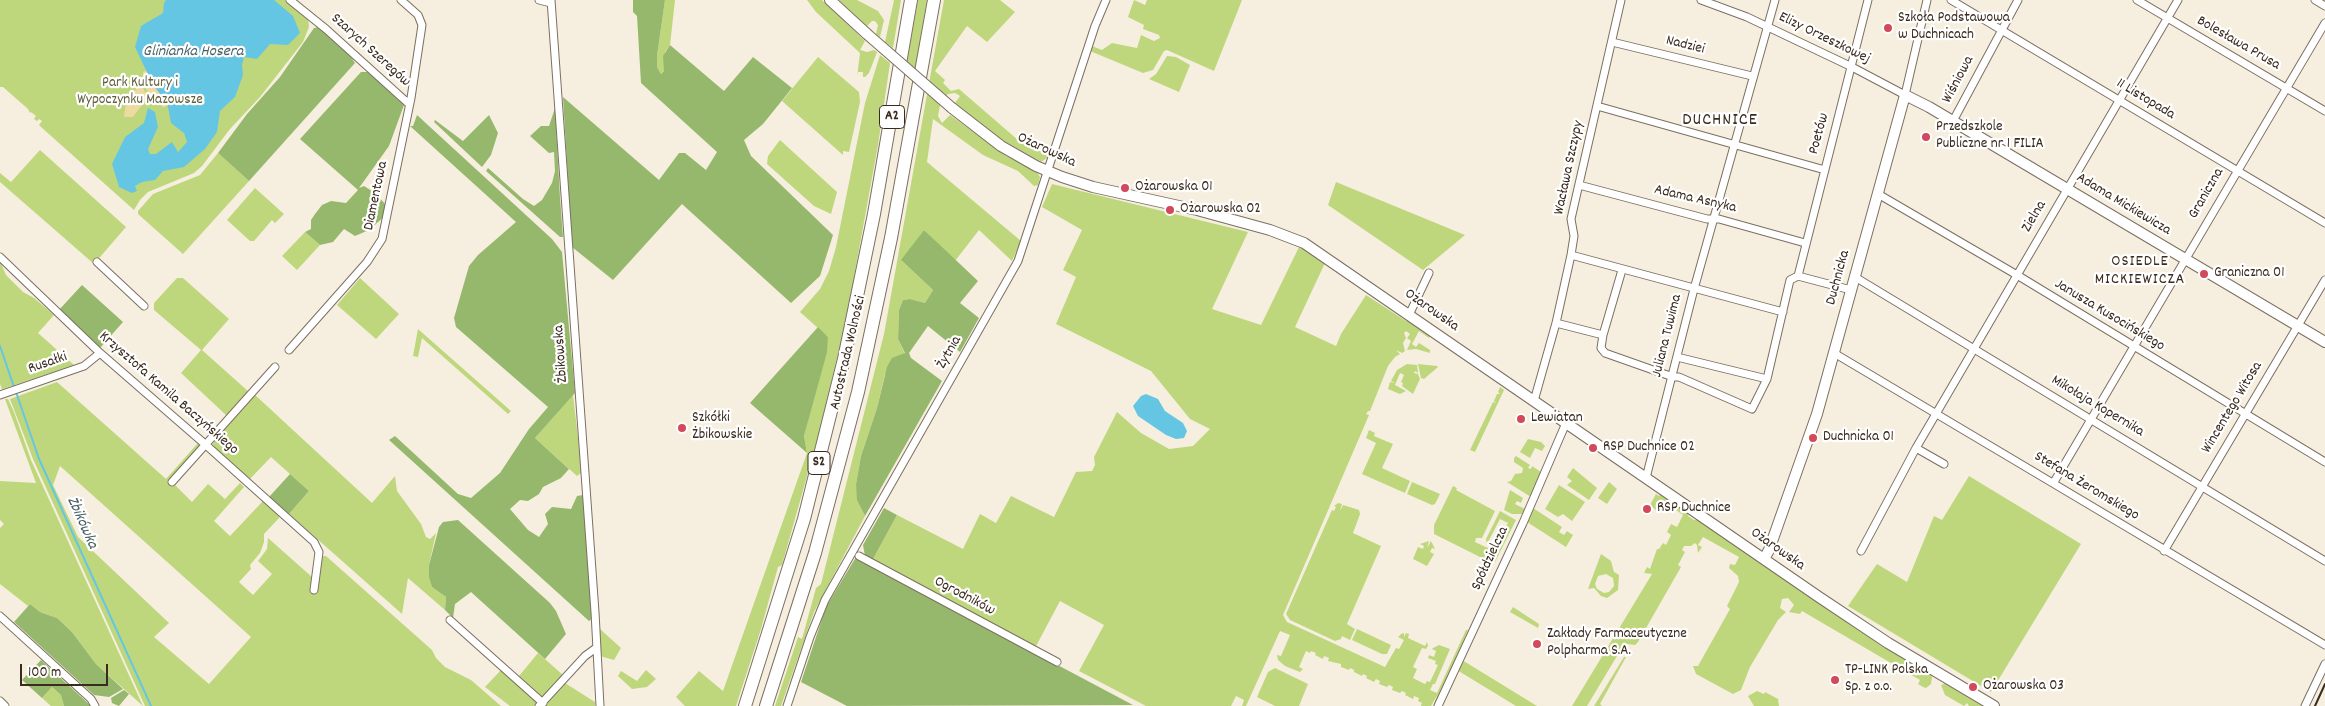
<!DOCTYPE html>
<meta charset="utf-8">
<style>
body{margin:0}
#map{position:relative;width:2325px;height:706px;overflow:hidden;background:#f6efdf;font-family:Dekko,sans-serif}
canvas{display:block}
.scale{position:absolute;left:20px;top:664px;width:88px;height:22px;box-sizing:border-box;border:2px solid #3b2a1e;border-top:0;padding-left:6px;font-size:15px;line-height:18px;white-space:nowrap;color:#3b2a1e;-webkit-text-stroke:4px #fff;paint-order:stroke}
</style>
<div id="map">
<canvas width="2325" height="706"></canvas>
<div class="scale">100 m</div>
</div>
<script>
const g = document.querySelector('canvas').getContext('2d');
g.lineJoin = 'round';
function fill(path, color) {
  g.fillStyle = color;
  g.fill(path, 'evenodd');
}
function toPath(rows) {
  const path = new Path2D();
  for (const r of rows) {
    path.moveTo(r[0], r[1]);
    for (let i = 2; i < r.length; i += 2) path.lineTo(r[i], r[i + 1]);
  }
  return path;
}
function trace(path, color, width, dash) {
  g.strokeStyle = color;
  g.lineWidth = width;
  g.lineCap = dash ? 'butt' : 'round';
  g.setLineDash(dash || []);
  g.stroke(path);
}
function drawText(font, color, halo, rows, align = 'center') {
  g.font = font + ' Dekko,sans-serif';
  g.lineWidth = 4.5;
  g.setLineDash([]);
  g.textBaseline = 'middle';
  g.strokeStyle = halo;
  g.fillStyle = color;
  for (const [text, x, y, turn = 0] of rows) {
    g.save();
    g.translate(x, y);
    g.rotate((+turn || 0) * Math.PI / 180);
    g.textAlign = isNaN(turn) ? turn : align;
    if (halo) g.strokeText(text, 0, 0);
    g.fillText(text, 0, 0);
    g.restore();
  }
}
fill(toPath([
 [0,0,287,0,308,18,309,27,303,42,260,97,230,129,202,166,194,173,148,192,140,200,134,210,41,127,39,125,42,121,39,119,37,121,34,119,36,116,31,112,30,113,28,109,3,87,0,87],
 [665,0,675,0,670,45,665,52,664,71,661,74,657,67,657,56],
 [807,0,822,0,865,41,860,50,867,52,874,50,877,52,869,73,865,77,863,77,863,72,858,72,857,77,860,53,816,12],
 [839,0,857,0,878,11,884,20,880,37,876,34,878,25,875,21,872,21,867,26],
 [894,0,901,0,893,48,885,42],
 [918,0,927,0,915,69,907,62],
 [944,0,1000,0,1015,12,987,42,967,26,935,71,945,80,943,83,951,91,959,89,1018,140,1046,154,1047,158,1041,162,994,135,955,103,960,96,955,93,948,94,940,105,938,116,942,123,950,115,1006,156,1037,172,1040,177,1038,185,1034,186,1018,171,983,155,933,119,927,162,1021,241,1012,261,979,230,955,261,924,230,902,261,933,290,925,303,910,299,903,300,899,310,898,339,905,354,885,374,877,408,861,456,856,484,861,508,865,516,814,612,781,706,775,706,798,637,802,639,816,588,821,584,884,334],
 [1134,0,1145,5,1147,0,1242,0,1214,71,1167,50,1164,51,1153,70,1143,73,1090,51,1092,46,1102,50,1112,43,1137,48,1141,35,1154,41,1160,38,1159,35,1143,29,1144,25,1128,17],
 [880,55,890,63,878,145,846,321,818,437,782,565,778,567,761,629,736,706,685,706,676,697,699,671,723,691,807,453,804,436,828,337,800,312,820,289,829,271,836,247,865,103],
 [1167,56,1176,57,1190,65,1179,92,1149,79,1156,74],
 [818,57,859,92,860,102,849,152,843,151,843,155,782,101],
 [780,140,837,192,831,214,814,206,767,164,768,156],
 [40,150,126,227,94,264,0,182,0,173,11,182],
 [218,153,249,181,183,254,138,214,138,211,153,194,200,175],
 [1336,182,1465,235,1423,270,1328,205],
 [1052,184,1248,232,1212,309,1261,325,1300,245,1325,263,1295,327,1336,346,1341,334,1366,295,1406,321,1407,317,1430,336,1429,338,1419,331,1412,344,1416,347,1419,343,1430,350,1430,353,1416,349,1407,350,1411,341,1407,338,1410,334,1406,331,1404,333,1406,338,1403,343,1405,351,1402,353,1396,350,1400,354,1395,357,1388,366,1370,411,1368,411,1366,414,1369,415,1283,615,1287,622,1385,667,1396,648,1399,649,1404,640,1398,637,1401,634,1404,633,1404,637,1406,633,1409,634,1408,638,1425,646,1427,642,1428,646,1426,649,1422,648,1413,667,1417,669,1413,678,1425,684,1427,681,1430,682,1438,665,1435,664,1436,661,1428,658,1429,655,1434,657,1436,651,1432,649,1433,648,1439,645,1450,649,1435,684,1433,684,1430,690,1437,693,1466,630,1468,630,1435,706,1433,706,1438,694,1431,706,1421,706,1422,703,1418,701,1419,698,1414,696,1413,699,1405,695,1406,693,1402,691,1400,693,1392,690,1393,687,1389,685,1387,687,1379,684,1380,681,1376,679,1374,682,1366,678,1367,676,1363,674,1362,676,1354,672,1354,670,1350,668,1349,670,1341,667,1341,664,1328,661,1329,658,1324,656,1323,659,1315,655,1316,653,1311,651,1310,653,1306,651,1299,667,1303,669,1300,672,1285,666,1278,660,1277,655,1281,656,1290,635,1280,631,1246,706,1242,706,1244,700,1236,696,1231,706,1146,706,1079,671,1104,625,1060,601,1035,648,872,561,897,515,963,549,980,514,996,523,1011,496,1054,517,1076,472,1092,471,1095,465,1094,457,1117,412,1141,433,1169,449,1193,446,1210,429,1190,419,1151,371,1056,324,1076,277,1063,270,1082,230,1042,207],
 [255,188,284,214,275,223,272,220,254,241,250,241,227,220],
 [305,232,320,245,297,270,282,256],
 [0,261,6,275,23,292,34,298,54,315,38,333,74,365,0,390,2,389,0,384],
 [177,278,183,278,229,319,202,350,249,392,227,416,181,373,201,350,154,310,154,303],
 [360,278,399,314,376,339,337,305],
 [418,329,511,411,508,414,422,338,418,357,413,356],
 [1407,364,1417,365,1418,373,1415,371,1414,373,1418,374,1420,379,1413,394,1402,386,1403,383,1401,382,1404,375,1400,373,1395,385,1406,391,1400,394,1388,389,1390,382,1395,383,1391,381,1397,370],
 [1418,364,1437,366,1438,367,1424,379,1421,378],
 [57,382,166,479,198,443,202,446,171,481,192,502,208,484,225,499,240,483,244,487,214,521,230,536,263,501,279,514,279,518,264,534,264,542,260,553,250,565,251,569,239,582,253,595,272,574,258,561,267,549,268,538,312,577,321,556,326,556,432,650,436,658,445,667,471,680,501,706,145,706,33,459,10,399],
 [60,466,251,637,209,684,154,637,169,623,78,537,53,485],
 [1500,387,1504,390,1475,452,1470,450,1493,402,1496,403,1494,401,1497,394,1500,394,1498,392],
 [254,394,372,503,395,476,397,491,421,524,426,537,430,539,436,533,429,565,432,587,446,597,445,610,408,578,402,614,289,514,309,491,271,457,250,479,213,447,214,439],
 [573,395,581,463,581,473,577,476,535,438],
 [5,399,0,401,5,399,8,399,14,412,31,460,143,706,96,664,72,632,57,618,40,612,30,604,28,606,0,584,0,528,4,524,0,520,0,481,36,483],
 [1369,430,1375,433,1374,436,1393,444,1382,468,1410,481,1405,493,1362,474,1376,443,1366,438],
 [1528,439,1541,442,1545,446,1542,451,1535,448,1530,458,1520,452],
 [1516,456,1530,465,1528,468,1531,469,1532,466,1541,472,1531,497,1507,482,1511,481,1515,474,1522,473,1523,468,1514,462,1514,458],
 [1573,468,1597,488,1589,500,1567,485,1572,481,1567,477],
 [1969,476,2081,544,1991,692,1848,606,1877,564,1907,582,1934,516,1942,520],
 [1412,482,1440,494,1435,504,1432,505,1407,494],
 [1609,482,1617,489,1607,504,1598,498],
 [1559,485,1585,502,1572,521,1563,514,1558,517,1545,509],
 [1453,486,1457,488,1456,490,1495,511,1482,538,1476,538,1475,542,1492,550,1508,523,1500,519,1488,542,1491,543,1490,546,1487,544,1486,539,1500,511,1516,520,1495,562,1492,563,1434,534,1434,525],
 [1510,490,1523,498,1521,503,1517,501,1515,504,1525,509,1523,514,1512,514,1504,510],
 [1656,494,1659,496,1661,494,1669,499,1666,505,1663,503,1657,511,1650,505],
 [1338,503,1342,504,1340,511,1343,505,1359,510,1360,514,1353,533,1381,546,1347,624,1355,629,1350,640,1342,636,1341,639,1335,641,1290,620,1286,614,1332,510,1334,511,1336,507,1334,506],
 [1673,504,1689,513,1688,516,1694,520,1701,520,1712,530,1930,672,1932,677,1931,684,1926,688,1923,687,1918,684,1920,680,1802,611,1800,614,1789,612,1794,605,1788,598,1782,599,1780,608,1786,612,1778,620,1750,667,1741,690,1733,694,1696,674,1693,666,1698,666,1730,609,1727,606,1739,582,1738,576,1729,568,1730,564,1735,565,1739,557,1703,537,1698,545,1702,547,1698,553,1697,545,1695,543,1691,546,1684,546,1682,550,1685,552,1678,565,1681,567,1638,642,1635,645,1627,644,1623,646,1587,706,1572,706,1652,574,1644,573,1647,567,1650,569,1657,549,1659,549,1663,543,1666,545,1671,535,1667,532,1671,524,1677,527,1683,515,1672,507],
 [1533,508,1562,527,1559,532,1564,535,1567,531,1573,535,1566,547,1527,522],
 [1429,541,1427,548,1431,541,1435,549,1432,548,1430,552,1434,554,1427,566,1413,559,1418,547,1423,549,1424,546,1420,544],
 [1601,554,1611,561,1614,572,1619,575,1618,590,1607,598,1601,596,1594,588,1588,589],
 [1606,574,1613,578,1614,586,1609,592,1604,593,1597,589,1595,584,1598,576],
 [1513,607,1539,624,1538,628,1510,612],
 [600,629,621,648,614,660,603,657,600,654],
 [1357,629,1391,645,1387,654,1382,654,1352,640],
 [538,653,563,675,562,679,544,699,519,676],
 [1624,657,1626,657,1600,704,1602,706,1594,706],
 [1462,660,1537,706,1516,706,1457,670],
 [1275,668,1308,684,1299,706,1275,706,1257,697,1268,672],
 [501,670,540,703,537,706,510,706,485,687],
 [646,670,656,679,647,687,632,689,618,676,621,671,637,681],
 [565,683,595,702,595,706,543,706],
 [1946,683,1988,706,1969,706,1967,703,1964,706,1945,695,1941,685],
 [52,687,61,695,64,706,51,706,42,698],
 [1757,691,1764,694,1765,692,1778,699,1779,706,1754,706,1748,696]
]), '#bed77c');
fill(toPath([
 [633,0,665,0,657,56,657,67,661,74,664,71,663,56,670,45,724,91,753,57,792,88,763,124,744,140,751,156,833,235,820,276,791,303,682,204,613,280,572,247,563,97,659,180,679,153,685,153,706,170,717,152,641,83,637,16,633,12],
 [318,27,349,54,355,63,249,181,218,153,247,114,280,77,314,28],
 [361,72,369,72,404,105,389,146,359,188,364,186,375,193,387,206,386,215,369,230,355,236,344,229,333,242,320,245,305,232,311,229,311,220,315,214,322,205,331,201,346,203,358,190,300,139],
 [555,108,560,198,563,237,560,237,486,171,488,168,523,199,534,206,542,200,552,183,555,171,554,152,549,153,530,136,541,126,549,126],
 [417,115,552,239,562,252,575,393,535,438,569,469,561,478,543,487,539,494,528,501,520,500,510,509,528,530,539,537,548,524,545,514,552,507,571,509,577,496,583,495,593,618,589,621,389,440,395,436,458,494,471,498,500,473,529,429,548,407,456,327,454,318,469,266,478,255,516,222,410,126,413,126],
 [489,115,498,133,491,155,482,167,434,122,435,120,463,141],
 [924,230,978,281,960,303,979,318,960,352,928,326,909,353,911,358,942,381,865,516,857,500,856,484,861,456,877,408,887,367,892,358,905,353,898,339,899,310,903,300,910,299,925,303,933,290,901,260],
 [82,285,123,322,100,348,58,311],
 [818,327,828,337,827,352,804,436,807,453,750,403],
 [290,474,309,491,289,514,269,497],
 [884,508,897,515,872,561,865,556,863,545],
 [458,520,550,603,556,611,566,634,545,659,471,592,455,604,453,618,445,610,446,597,432,587,429,577,429,565,439,527,443,522],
 [856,557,871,566,1133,705,847,706,801,682,826,607],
 [30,604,40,612,57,618,72,632,96,664,123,689,109,697,94,695,14,622],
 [41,660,90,705,90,706,64,706,61,695,52,687,42,698,22,680],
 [124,690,129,694,119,706,112,703,111,698]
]), '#96b86c');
fill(toPath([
 [147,70,154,87,167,102,168,104,163,108,159,99,149,94,146,88,143,76,143,72],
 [142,87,148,97,133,117,124,117,127,94]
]), '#eeda9e');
fill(toPath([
 [166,0,274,0,293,16,300,33,288,45,270,44,257,59,244,57,242,65,243,75,235,97,220,111,217,132,205,149,184,167,163,171,155,180,142,182,135,186,137,191,132,193,119,187,112,164,125,137,144,123,148,108,155,112,158,127,148,149,150,154,156,154,172,142,178,152,187,142,184,133,171,123,167,102,153,85,135,47,141,26,163,13,164,3],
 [1146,394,1158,399,1165,411,1183,423,1187,431,1184,438,1176,439,1166,435,1138,416,1133,406,1141,396]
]), '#65c6e4');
trace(toPath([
 [0,346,14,387],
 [16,392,39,459,151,706]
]), '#65c6e4', 2);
const street = toPath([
 [290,0,326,29,409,104],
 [539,0,551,3],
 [551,0,595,612,600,706],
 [1701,0,1747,17,1852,67,1905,95,1927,0],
 [1951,0,2325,223],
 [2137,0,2325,111],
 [2315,0,2325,6],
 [1612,42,1752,76],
 [1597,106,1825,170],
 [1953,121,2018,0],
 [1579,185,1707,219,1719,219,1805,243],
 [1878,194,2017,275,2325,462],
 [1571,255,1783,312],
 [0,257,100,353,206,445,314,542,319,552,314,590],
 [97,262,144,306],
 [1798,276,1868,0],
 [1855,277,2325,561],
 [1409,315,1429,273],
 [1556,323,1603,335,1601,348,1605,353,1673,377,1679,377,1752,409,1767,379,1790,280,1798,276,1851,290],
 [1603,335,1622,270],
 [289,350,367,262,382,239,411,98,422,25,418,15,401,0],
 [1834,353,2325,645],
 [1677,357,1767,379],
 [0,395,84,366,100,353],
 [1534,401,1556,323,1571,255,1574,236,1571,219,1621,0],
 [1916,448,1944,464],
 [1646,478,1694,289,1775,0],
 [172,482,275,367],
 [2054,482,2325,23],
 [1861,551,1916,448,2178,0],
 [2164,551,2325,280],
 [859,556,1057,662],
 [0,616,91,699,95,706],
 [450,620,543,703],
 [0,701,5,706],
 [539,706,585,656,596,648],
 [787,706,810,637,825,600,1018,261,1095,26,1106,0],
 [1438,706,1523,523,1566,423],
 [2305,706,2325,664]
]);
const secondary = toPath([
 [830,0,867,34],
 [952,108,1001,146,1036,166,1062,177,1093,187,1197,210,1270,230,1304,243,1819,597,1888,643,1994,706],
 [1764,559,1769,550,1817,414,1905,95,1929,107,2325,342]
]);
const highway = toPath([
 [745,706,804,519,844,359,874,214,911,0],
 [766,706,815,553,858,392,891,238,934,0]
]);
trace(street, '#7c6f62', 9);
trace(secondary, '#7c6f62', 12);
trace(highway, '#7c6f62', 14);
trace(street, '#fff', 7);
trace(secondary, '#fff', 10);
trace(highway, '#fff', 12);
trace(toPath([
 [2315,706,2325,684]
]), '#3b2a1e', 2);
const secondaryBridge = toPath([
 [867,34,952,108]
]);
trace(secondaryBridge, '#7c6f62', 12, []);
trace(secondaryBridge, '#fff', 10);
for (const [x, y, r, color] of [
 [1888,28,5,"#d1495b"],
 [1926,137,5,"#d1495b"],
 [1125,188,5,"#d1495b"],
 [1170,210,5,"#d1495b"],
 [2204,274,5,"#d1495b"],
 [1521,419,5,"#d1495b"],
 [682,428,5,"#d1495b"],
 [1813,438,5,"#d1495b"],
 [1593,448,5,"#d1495b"],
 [1647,509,5,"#d1495b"],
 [1537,644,5,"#d1495b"],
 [1835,680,5,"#d1495b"],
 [1973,687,5,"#d1495b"]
]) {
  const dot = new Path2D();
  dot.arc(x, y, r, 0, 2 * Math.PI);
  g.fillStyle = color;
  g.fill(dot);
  trace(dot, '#fff', 2);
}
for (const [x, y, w] of [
 [892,117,25],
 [819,463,22]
]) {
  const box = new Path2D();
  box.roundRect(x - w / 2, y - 11.5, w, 23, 4);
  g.fillStyle = '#fff';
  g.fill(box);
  trace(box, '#3b2a1e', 1);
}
drawText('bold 14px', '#3b2a1e', null, [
 ["A2",892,117],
 ["S2",819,463]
]);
drawText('15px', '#3b2a1e', '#fff', [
 ["Szkoła Podstawowa",1898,19],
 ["w Duchnicach",1898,36],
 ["Przedszkole",1936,128],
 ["Publiczne nr 1 FILIA",1936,145],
 ["Ożarowska 01",1135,188],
 ["Ożarowska 02",1180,210],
 ["Graniczna 01",2214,274],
 ["Szkółki",692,419],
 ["Żbikowskie",692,436],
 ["Lewiatan",1531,419],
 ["Duchnicka 01",1823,438],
 ["RSP Duchnice 02",1603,448],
 ["RSP Duchnice",1657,509],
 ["Zakłady Farmaceutyczne",1547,635],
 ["Polpharma S.A.",1547,652],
 ["TP-LINK Polska",1845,671],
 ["Sp. z o.o.",1845,688],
 ["Ożarowska 03",1983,687]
], 'left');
drawText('15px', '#3b2a1e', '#fff', [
 ["Elizy Orzeszkowej",1824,39,26],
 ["Bolesława Prusa",2238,44,30],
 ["Nadziei",1685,46,14],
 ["Szarych Szeregów",370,51,42],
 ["Wiśniowa",1959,80,-62],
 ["11 Listopada",2145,100,31],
 ["Poetów",1820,134,-75],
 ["Ożarowska",1046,151,25],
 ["Wacława Szczypy",1570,168,-78],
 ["Graniczna",2207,194,-60],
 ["Diamentowa",377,196,-78],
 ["Adama Asnyka",1695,200,13],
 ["Adama Mickiewicza",2123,205,31],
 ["Zielna",2035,217,-59],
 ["Duchnicka",1839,278,-75],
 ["Ożarowska",1431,311,35],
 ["Janusza Kusocińskiego",2109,316,31],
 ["Juliana Tuwima",1668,336,-76],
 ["Autostrada Wolności",849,353,-77],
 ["Żytnia",950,353,-60],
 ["Żbikowska",562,354,-94],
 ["Rusałki",48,364,-19],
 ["Krzysztofa Kamila Baczyńskiego",168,394,41],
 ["Mikołaja Kopernika",2097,407,31],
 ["Wincentego Witosa",2233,408,-59],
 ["Stefana Żeromskiego",2086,487,31],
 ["Ożarowska",1777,550,35],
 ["Spółdzielcza",1491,559,-65],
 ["Ogrodników",964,597,28]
]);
drawText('15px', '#625e3a', '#fff', [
 ["Park Kultury i",140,84],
 ["Wypoczynku Mazowsze",140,101]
]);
drawText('italic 16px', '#4a6163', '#fff', [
 ["Glinianka Hosera",193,53],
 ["Żbikówka",81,523,66]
]);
g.letterSpacing = '1px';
drawText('16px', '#3b2a1e', '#fff', [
 ["OSIEDLE",2140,263],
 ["MICKIEWICZA",2140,281]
]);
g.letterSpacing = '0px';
g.letterSpacing = '1px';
drawText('18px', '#3b2a1e', '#fff', [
 ["DUCHNICE",1720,122]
]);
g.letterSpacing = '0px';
</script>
